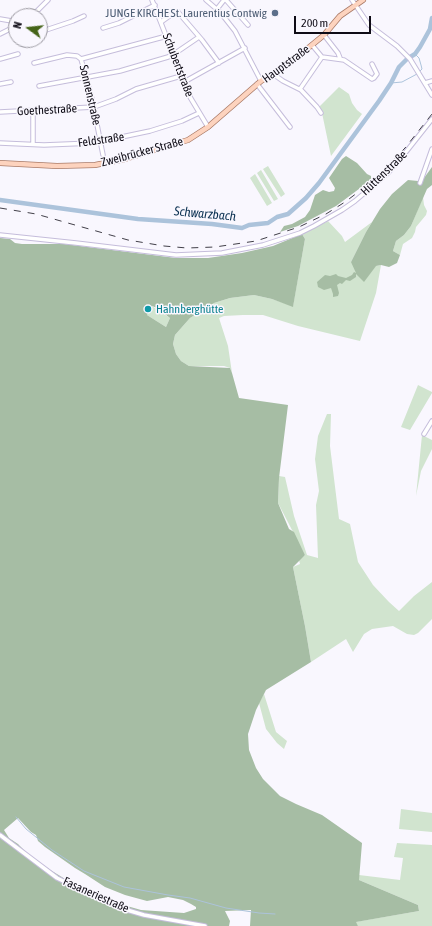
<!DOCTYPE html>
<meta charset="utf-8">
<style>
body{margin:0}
#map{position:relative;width:432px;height:926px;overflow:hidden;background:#f9f7fe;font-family:"Asap Condensed",sans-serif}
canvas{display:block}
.north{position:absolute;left:8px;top:8px;width:40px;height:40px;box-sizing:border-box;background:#f9f7fe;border:1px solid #9b99a1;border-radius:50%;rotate:285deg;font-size:11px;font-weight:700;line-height:16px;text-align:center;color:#0f0c16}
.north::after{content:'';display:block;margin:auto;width:14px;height:18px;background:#456418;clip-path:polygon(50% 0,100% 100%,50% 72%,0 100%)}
.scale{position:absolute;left:294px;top:16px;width:77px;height:18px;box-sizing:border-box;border:2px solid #0f0c16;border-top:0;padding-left:5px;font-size:12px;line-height:14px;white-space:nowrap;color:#0f0c16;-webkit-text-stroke:3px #f9f7fe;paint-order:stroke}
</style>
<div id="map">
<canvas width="432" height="926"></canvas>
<div class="north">N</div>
<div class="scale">200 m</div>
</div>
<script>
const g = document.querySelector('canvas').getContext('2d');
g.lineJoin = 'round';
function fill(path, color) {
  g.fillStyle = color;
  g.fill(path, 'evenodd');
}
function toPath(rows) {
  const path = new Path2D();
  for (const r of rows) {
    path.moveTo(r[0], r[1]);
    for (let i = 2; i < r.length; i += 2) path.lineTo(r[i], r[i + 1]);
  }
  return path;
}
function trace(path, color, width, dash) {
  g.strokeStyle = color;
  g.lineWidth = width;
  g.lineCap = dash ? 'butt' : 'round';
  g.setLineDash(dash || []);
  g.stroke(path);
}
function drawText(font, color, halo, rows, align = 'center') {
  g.font = font + ' "Asap Condensed",sans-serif';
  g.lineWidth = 3;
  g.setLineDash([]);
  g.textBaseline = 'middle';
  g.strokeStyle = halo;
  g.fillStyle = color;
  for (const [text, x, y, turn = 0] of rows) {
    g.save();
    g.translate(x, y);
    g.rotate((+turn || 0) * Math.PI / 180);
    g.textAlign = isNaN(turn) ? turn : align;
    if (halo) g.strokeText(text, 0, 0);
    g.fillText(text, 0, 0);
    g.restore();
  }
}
fill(toPath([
 [339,87,349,94,352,103,357,110,362,114,331,156,322,113,319,107],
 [268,166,285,194,281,197,263,169],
 [261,170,278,199,274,201,257,173],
 [255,174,272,203,267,206,250,178],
 [423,197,424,205,427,211,426,215,416,227,415,232,412,238,403,244,400,255,393,251,396,241,404,235,411,226],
 [328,221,342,236,345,242,372,222,366,232,351,262,376,266,381,265,376,293,360,341,298,326,263,315,243,315,224,316,219,318,228,346,232,373,230,368,224,366,189,366,181,361,176,354,173,344,175,335,190,318,214,303,230,298,254,295,272,299,293,306,305,239,302,234],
 [152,306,170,318,166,327,147,315],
 [418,385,432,392,432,393,410,430,401,427],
 [327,414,331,414,330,446,339,519,350,524,358,562,373,585,389,602,399,611,414,596,432,582,432,619,418,633,414,635,407,634,393,626,372,629,364,634,353,652,346,639,311,662,305,626,293,567,300,564,299,560,305,555,278,503,279,476,285,477,294,516,307,555,318,558,316,505,319,491,315,459,318,436],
 [422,435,432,440,432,449,421,471,416,496],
 [264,694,276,732,287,741,284,749,277,743,266,729,259,703],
 [401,809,432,813,432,832,399,829],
 [397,843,432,845,432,926,358,926,355,922,419,911,418,905,359,880,359,875,400,880,403,858,394,857]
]), '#d1e4cf');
fill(toPath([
 [346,156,357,163,367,174,371,176,371,180,336,206,298,226,280,232,284,226,292,224,305,217,310,210,315,195,323,190,329,192,334,191,335,188,329,178,342,159],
 [432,167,432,185,427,189,411,226,404,235,396,241,393,251,400,255,397,263,389,267,381,265,376,266,364,282,356,274,356,277,350,281,346,280,342,284,340,283,337,285,339,293,338,296,333,297,333,294,331,288,324,290,318,287,317,282,325,275,330,276,336,274,338,276,346,278,352,275,354,272,356,273,351,262,366,232,380,209,392,194,408,180,418,181,424,178],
 [302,234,305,239,293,307,272,299,254,295,230,298,214,303,190,318,175,335,173,344,176,354,181,361,189,366,230,368,232,373,239,398,288,405,279,478,278,503,289,529,294,532,305,555,293,567,305,626,311,662,266,690,256,710,248,734,249,750,256,768,263,779,280,796,296,804,322,815,362,843,359,880,418,905,419,911,356,922,358,926,250,926,251,910,225,911,230,921,229,926,0,926,0,238,10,239,15,243,22,244,64,244,176,258,208,258,242,253,273,246],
 [152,306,157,308,170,318,166,327,147,315],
 [18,818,31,832,36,835,38,841,45,847,75,868,85,874,105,887,125,895,147,901,168,897,183,900,191,904,196,907,196,909,184,913,141,910,120,904,75,885,52,871,28,854,18,844,9,838,4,830]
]), '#a6bda4');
trace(toPath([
 [415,54,419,58,421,65,422,69,419,72],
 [391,83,402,82,417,74],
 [16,817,26,829,52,850,84,871,124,887,168,895,190,898,226,908,259,913,275,914]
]), '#acc3db', 1);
trace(toPath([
 [0,200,138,219,212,224,242,228,249,225,268,223,277,217,288,214,306,198,319,183,379,101,391,83,399,67,407,59,415,54,420,47,430,29,432,18]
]), '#acc3db', 4.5);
const minor = toPath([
 [152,0,190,97,208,127],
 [206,0,220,12,235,31,261,81],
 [226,0,248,25],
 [352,0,369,25,397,46,410,59,432,95],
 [217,9,224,0],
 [32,16,48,0],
 [0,19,12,21,16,24],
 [161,22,175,12,178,12,202,40,219,63],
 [103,28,119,23,155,5],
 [40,32,73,21,84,16],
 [0,34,16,26],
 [324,35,338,53,340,58],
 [312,45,322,57,344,60,372,79,374,78,377,74,372,64],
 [0,59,18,54],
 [81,59,92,99,103,155],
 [81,59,167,36],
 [34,63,67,55,77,56,81,59],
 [273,74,283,81,301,90,317,107,321,113],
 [184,82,245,48],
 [425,83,432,81],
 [0,84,11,82],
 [257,84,290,127],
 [39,86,120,71,168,57,177,52,199,37],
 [300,89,322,57],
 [33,111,33,144],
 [0,112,94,107,116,99,136,89,181,76],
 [0,143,44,145,93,143,150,131,182,121,199,113],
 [420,183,432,149],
 [0,235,76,243,176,255,222,253,263,245,300,233,314,226,342,210,355,201,388,173,402,157,432,119],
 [424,434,432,421],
 [0,835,57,878,98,898,127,910,144,915,205,926]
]);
const major = toPath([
 [0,163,57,166,95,165,125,159,188,140,208,127,261,81,290,63,324,35,340,16,363,0]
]);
trace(minor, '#c5bddb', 5.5);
trace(major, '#a97a67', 6);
trace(minor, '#fff', 3.5);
trace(major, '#fdd3be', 4.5);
trace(toPath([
 [0,208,36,214,128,240,164,246,187,248,215,247,256,241,299,227,326,214,345,202,369,184,388,166,405,148,432,114]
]), '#413f48', 1, [7, 7]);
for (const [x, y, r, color] of [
 [275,13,4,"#5c6f8a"],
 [148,309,4,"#0f9aa8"]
]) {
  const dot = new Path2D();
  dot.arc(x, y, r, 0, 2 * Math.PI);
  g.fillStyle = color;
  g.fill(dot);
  trace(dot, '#f9f7fe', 1.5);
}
drawText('12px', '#4e5e75', '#f9f7fe', [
 ["JUNGE KIRCHE St. Laurentius Contwig",267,13]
], 'right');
drawText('12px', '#0f0c16', '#f9f7fe', [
 ["Hauptstraße",286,64,-36],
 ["Schubertstraße",178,65,69],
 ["Sonnenstraße",90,95,77],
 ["Goethestraße",47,110,-3],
 ["Feldstraße",101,140,-8],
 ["Zweibrücker Straße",142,152,-15],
 ["Hüttenstraße",384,173,-44],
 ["Fasaneriestraße",96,895,24]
]);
drawText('12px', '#0d838f', '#f9f7fe', [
 ["Hahnberghütte",156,309]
], 'left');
drawText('italic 13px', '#0a3051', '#f9f7fe', [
 ["Schwarzbach",205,214,5]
]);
</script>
